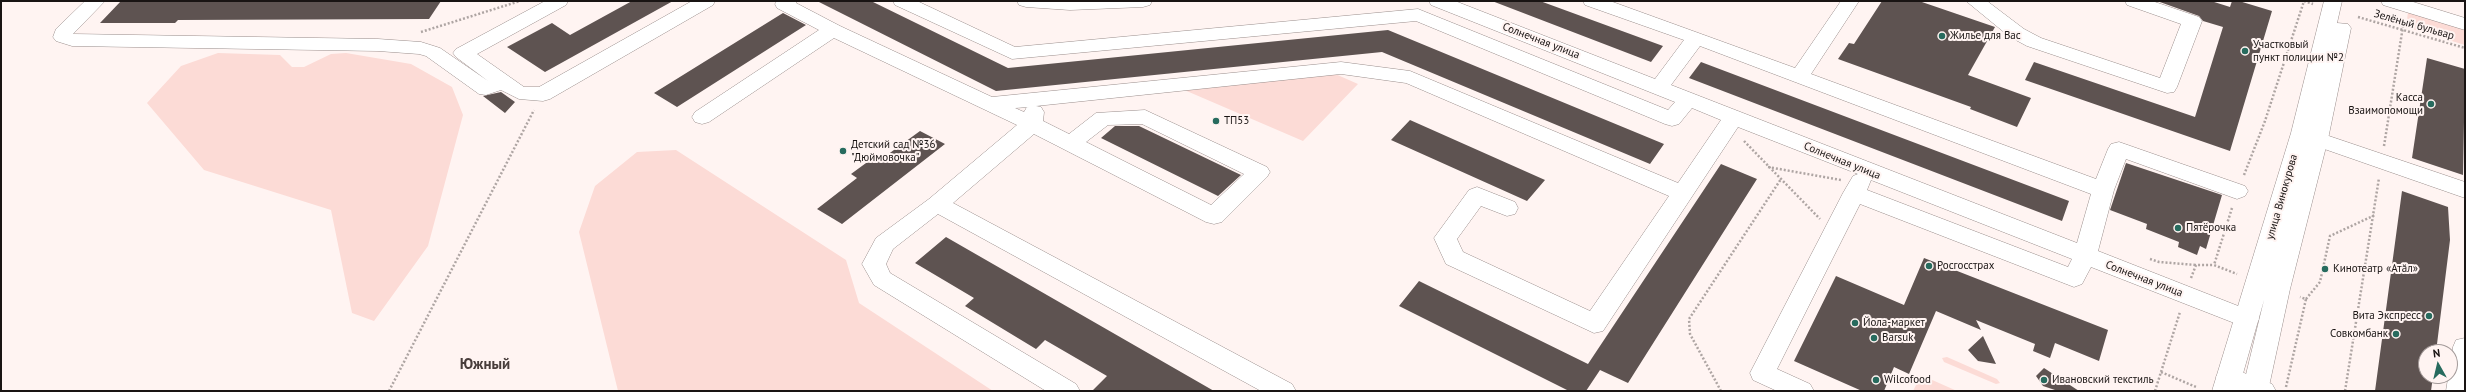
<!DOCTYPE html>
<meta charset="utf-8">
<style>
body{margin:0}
#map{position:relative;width:2466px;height:392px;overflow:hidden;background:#fff4f2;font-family:"PT Sans",sans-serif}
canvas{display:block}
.frame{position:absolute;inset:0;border:2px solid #191413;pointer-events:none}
.north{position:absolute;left:2418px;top:344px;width:40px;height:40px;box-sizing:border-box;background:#fff4f2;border:1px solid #a39a99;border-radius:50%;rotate:352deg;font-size:11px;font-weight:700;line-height:16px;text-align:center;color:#191413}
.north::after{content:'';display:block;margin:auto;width:14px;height:18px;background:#276b5e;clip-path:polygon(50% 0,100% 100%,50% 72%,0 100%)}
</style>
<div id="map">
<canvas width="2466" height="392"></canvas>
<div class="frame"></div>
<div class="north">N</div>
</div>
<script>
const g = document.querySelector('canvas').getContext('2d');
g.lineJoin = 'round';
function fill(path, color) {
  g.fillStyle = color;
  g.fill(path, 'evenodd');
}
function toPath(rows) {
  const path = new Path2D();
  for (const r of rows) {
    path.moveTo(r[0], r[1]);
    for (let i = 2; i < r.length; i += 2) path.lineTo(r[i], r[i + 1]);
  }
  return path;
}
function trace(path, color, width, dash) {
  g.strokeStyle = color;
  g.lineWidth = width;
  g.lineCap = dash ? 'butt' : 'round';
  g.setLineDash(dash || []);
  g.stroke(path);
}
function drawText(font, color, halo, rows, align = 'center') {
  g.font = font + ' "PT Sans",sans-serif';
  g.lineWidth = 4;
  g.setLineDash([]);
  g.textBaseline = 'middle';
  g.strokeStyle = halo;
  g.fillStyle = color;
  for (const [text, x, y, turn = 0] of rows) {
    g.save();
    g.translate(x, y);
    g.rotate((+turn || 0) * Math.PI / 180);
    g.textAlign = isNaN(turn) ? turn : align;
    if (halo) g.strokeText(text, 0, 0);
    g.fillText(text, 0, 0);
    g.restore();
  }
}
fill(toPath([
 [2408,12,2465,28,2465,45,2406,27],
 [218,53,280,55,292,67,304,67,331,54,346,53,411,64,452,87,463,115,428,246,374,321,352,313,331,210,204,170,147,103,181,66],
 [1333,73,1358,84,1303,141,1182,89],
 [676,150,846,260,859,303,993,391,618,391,579,232,595,186,637,152],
 [1947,357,1997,379,2000,383,1996,384,1944,362,1942,358],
 [1921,375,1957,391,1913,391]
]), '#fcdbd6');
fill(toPath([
 [121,1,441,1,429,19,178,20,175,23,100,23],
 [632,1,673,1,545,72,507,47,552,23,570,35],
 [817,1,871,1,1008,68,1388,30,1664,144,1650,164,1382,52,996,91],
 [1492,1,1540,1,1663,46,1651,62],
 [1882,1,1919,1,1995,27,1968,75,2031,98,2017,127,1970,109,1971,107,1838,59,1849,43,1854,44],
 [2157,1,2211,1,2230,7,2232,1,2239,1,2272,11,2230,151,2025,80,2034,62,2195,117,2223,27,2203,21,2199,16],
 [783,13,806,25,677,107,654,93],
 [2427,58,2465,69,2463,175,2412,158],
 [1701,62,2069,201,2062,221,1689,78],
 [501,92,515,102,505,113,483,96],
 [1410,120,1545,180,1527,201,1391,140],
 [1115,126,1139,126,1241,175,1218,196,1101,138],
 [920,131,945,144,842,224,817,209,857,178,851,174,877,155,883,158],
 [2126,163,2222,195,2206,249,2200,246,2197,255,2178,247,2179,242,2146,229,2147,224,2110,210],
 [1721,164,1757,179,1628,383,1600,370,1586,391,1569,391,1399,306,1419,281,1588,364],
 [2402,191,2448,207,2450,240,2436,352,2426,352,2426,376,2433,376,2431,391,2375,391],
 [946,237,1214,391,1092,391,1107,376,1045,340,1036,349,965,306,974,298,915,263],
 [1924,258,2108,330,2099,361,2055,343,2050,358,2033,351,2035,344,1976,320,1981,330,1936,311,1909,374,1894,367,1884,391,1862,391,1794,361,1836,276,1904,305],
 [1983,336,1996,364,1978,361,1968,350],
 [2044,368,2079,391,2058,391,2043,386,2036,376]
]), '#5e5351');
const minor = toPath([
 [85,1,105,1,73,34,378,39,421,42,440,48,488,81,456,57,453,53,456,49,545,1,568,1,566,5,477,54,524,87,539,87,692,1,715,1,713,5,550,99,543,101,519,99,501,90,486,95,479,94,426,56,419,54,378,51,72,46,56,41,53,37,56,29,85,1],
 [777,1,797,1,796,3,840,26,992,97,1341,62,1410,71,1678,183,1721,120,1692,108,1679,124,1672,126,1665,124,1416,21,1012,59,895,5,893,1,917,1,1015,47,1418,9,1668,110,1675,102,1431,5,1429,1,1455,1,1655,79,1684,40,1585,5,1583,1,1610,1,1795,68,1841,1,1859,1,1811,74,2096,179,2108,149,2111,144,2119,142,2245,186,2248,191,2245,196,2237,199,2126,159,2114,190,2098,251,2256,313,2259,319,2256,325,2247,328,2091,267,2082,284,2074,287,1860,204,1777,369,1810,384,1814,391,1777,391,1753,380,1750,373,1843,193,1853,176,1858,174,1738,127,1603,331,1594,333,1446,264,1434,238,1469,190,1477,187,1515,202,1518,208,1515,214,1507,216,1481,206,1457,239,1463,252,1590,311,1669,196,1406,83,1341,74,1036,106,1041,107,1044,112,1043,121,1069,134,1096,113,1145,110,1267,167,1270,172,1267,177,1222,222,1214,224,1206,222,1034,134,953,203,1292,384,1296,391,1261,391,938,214,893,249,886,264,890,273,1076,384,1080,391,1046,391,874,285,862,264,876,238,929,199,1017,125,834,38,709,122,702,124,695,122,692,117,695,112,819,30,777,8,775,4,777,1],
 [1700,46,2091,194,2077,243,1671,85,1700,46],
 [1027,107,1024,112,1015,108,1029,107,1027,107],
 [1142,124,1244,174,1211,205,1086,142,1108,125,1142,124],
 [1871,180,2072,259,2068,267,1867,190,1871,180],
 [1017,1,1152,1,1150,5,1143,7,1070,10,1026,7,1019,5,1017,1],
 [1966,1,1987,1,2024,29,2041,38,2160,78,2181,24,2127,5,2125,1,2152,1,2199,17,2202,21,2177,87,2174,92,2167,93,2027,46,2010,37,1966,1],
 [2381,1,2410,1,2465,18,2465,30,2383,5,2381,1],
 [2317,132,2465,182,2465,198,2310,144,2306,139,2310,134,2317,132],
 [2465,338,2465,391,2446,391,2453,347,2456,340,2465,338],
 [2229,367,2272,384,2276,391,2237,391,2220,384,2216,377,2220,370,2229,367]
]);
const major = toPath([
 [2324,1,2342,1,2337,23,2348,24,2351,28,2328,139,2290,289,2268,391,2242,391,2264,300,2238,391,2212,391,2291,133,2324,1]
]);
trace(minor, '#9a8e8c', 1);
trace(major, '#9a8e8c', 1);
trace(toPath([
 [2304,1,2313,4],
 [2358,17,2465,48],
 [421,32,520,1],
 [1744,141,1820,219],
 [2384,146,2404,20],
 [1768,167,1841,180],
 [2244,175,2265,121,2304,1],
 [2232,208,2214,265,2237,274],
 [2150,259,2159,262,2196,265],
 [2191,278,2196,265,2214,265],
 [2306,299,2320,282,2330,236,2375,215],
 [2161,372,2196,387],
 [2286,387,2306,299,2300,297],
 [389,391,534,110],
 [1721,391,1690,334,1689,319,1781,179],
 [2155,391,2180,312],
 [2345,391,2379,178]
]), '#aea5a3', 2.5, [2, 2]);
fill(minor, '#fff');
fill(major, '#fff');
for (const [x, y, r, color] of [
 [1942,36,4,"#276b5e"],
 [2245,51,4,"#276b5e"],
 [2431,104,4,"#276b5e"],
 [1216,121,4,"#276b5e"],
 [843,151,4,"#276b5e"],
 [2178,228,4,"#276b5e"],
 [1929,266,4,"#276b5e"],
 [2325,269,4,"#276b5e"],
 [2429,316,4,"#276b5e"],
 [1855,323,4,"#276b5e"],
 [2396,334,4,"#276b5e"],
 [1874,338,4,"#276b5e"],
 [1876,380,4,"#276b5e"],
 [2044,380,4,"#276b5e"]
]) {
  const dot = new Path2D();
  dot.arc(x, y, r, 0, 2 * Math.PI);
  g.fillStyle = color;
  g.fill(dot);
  trace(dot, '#fff4f2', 1.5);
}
drawText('11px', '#191413', '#fff4f2', [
 ["Зелёный бульвар",2414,25,16],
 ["Солнечная улица",1541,41,21],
 ["Солнечная улица",1842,161,22],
 ["улица Винокурова",2282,197,-74],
 ["Солнечная улица",2144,279,21]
]);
drawText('11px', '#191413', '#fff4f2', [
 ["Жилье для Вас",1950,36],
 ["Участковый",2253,45],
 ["пункт полиции №2",2253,58],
 ["Касса",2423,98,"right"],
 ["Взаимопомощи",2423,111,"right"],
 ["ТП53",1224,121],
 ["Детский сад №36",851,145],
 ["\"Дюймовочка\"",851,158],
 ["Пятёрочка",2186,228],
 ["Росгосстрах",1937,266],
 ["Кинотеатр «Атӑл»",2333,269],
 ["Вита Экспресс",2421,316,"right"],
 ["Йола-маркет",1863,323],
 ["Совкомбанк",2388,334,"right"],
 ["Barsuk",1882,338],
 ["Wilcofood",1884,380],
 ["Ивановский текстиль",2052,380]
], 'left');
drawText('bold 15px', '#483d3b', '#fff4f2', [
 ["Южный",485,365]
]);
</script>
